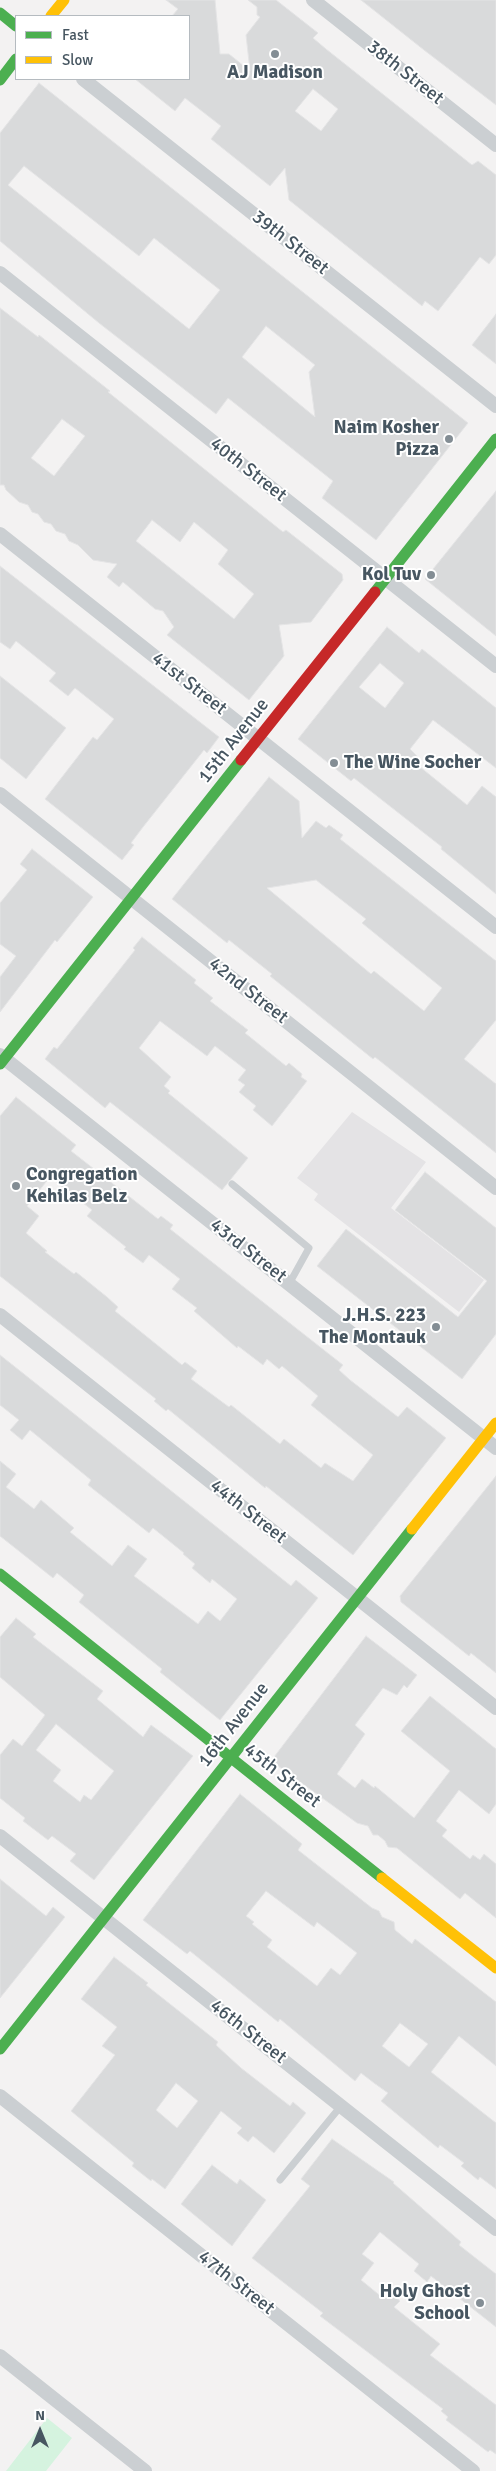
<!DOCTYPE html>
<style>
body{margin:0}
#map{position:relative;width:496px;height:2471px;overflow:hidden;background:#f3f2f2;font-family:Signika,sans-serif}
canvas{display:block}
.legend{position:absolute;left:15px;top:15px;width:175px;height:65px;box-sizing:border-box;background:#fff;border:1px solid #b5bbc0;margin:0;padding:6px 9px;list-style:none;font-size:15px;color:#475661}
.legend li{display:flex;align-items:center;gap:10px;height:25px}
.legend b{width:25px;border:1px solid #b5bbc0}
.north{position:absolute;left:15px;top:2406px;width:50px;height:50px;-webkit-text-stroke:4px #fff;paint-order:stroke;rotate:0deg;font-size:14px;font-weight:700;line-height:20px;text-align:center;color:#475661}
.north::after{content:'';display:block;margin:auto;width:18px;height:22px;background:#475661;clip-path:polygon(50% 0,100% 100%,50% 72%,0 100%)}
</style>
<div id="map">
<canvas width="496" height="2471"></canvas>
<ul class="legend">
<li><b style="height:6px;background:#4caf50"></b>Fast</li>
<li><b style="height:6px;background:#ffc107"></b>Slow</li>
</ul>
<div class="north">N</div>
</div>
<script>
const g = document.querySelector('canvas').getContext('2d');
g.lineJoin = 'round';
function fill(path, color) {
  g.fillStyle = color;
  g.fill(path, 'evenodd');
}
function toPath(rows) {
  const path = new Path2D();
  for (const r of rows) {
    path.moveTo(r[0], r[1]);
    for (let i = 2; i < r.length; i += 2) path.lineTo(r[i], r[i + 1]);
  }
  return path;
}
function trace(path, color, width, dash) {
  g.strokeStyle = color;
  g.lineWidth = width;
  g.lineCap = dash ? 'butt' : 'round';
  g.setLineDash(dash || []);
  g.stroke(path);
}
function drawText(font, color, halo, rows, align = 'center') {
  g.font = font + ' Signika,sans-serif';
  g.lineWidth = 4;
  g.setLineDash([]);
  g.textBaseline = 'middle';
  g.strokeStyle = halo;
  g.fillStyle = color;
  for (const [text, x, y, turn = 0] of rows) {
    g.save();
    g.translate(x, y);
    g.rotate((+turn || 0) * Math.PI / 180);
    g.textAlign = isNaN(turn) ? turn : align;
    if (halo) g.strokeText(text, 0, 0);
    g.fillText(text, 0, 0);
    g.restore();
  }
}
fill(toPath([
 [352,1112,426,1162,391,1208,484,1280,459,1312,314,1200,318,1194,297,1178]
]), '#e4e3e5');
fill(toPath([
 [47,2418,72,2438,46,2471,6,2471]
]), '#d5f3df');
const building = toPath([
 [166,0,215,0,220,54,229,54,250,71,246,35,260,17,257,15,257,7,248,0,276,0,318,33,313,38,326,49,472,165,478,161,496,175,496,255,489,264,480,257,438,311,425,301,422,306,289,200,285,168,270,186,211,139,221,126,185,98,175,111,135,79,189,79,189,16,172,16,178,9,166,0],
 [313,89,338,109,321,131,295,111,313,89],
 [361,0,496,0,496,105,424,50,361,0],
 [39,83,468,423,376,540,322,498,333,481,228,398,216,414,99,323,0,241,0,133,39,83],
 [24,166,139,256,154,238,220,290,189,329,8,185,24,166],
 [266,326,315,365,309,372,315,417,242,357,266,326],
 [0,308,38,337,39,335,110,391,108,392,283,532,286,530,342,574,343,580,311,622,279,625,284,656,249,700,167,635,174,627,163,611,155,609,123,582,119,587,107,577,117,564,93,560,78,545,69,541,65,534,56,531,51,524,44,522,38,514,32,512,28,505,19,502,6,490,4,485,0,485,0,308],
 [62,419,85,436,54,476,31,458,62,419],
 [152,520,180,542,194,522,228,550,218,564,254,594,234,619,136,541,152,520],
 [496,314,496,364,472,345,496,314],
 [496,491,496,636,425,579,496,491],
 [0,566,219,737,207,753,204,750,143,827,131,843,134,845,122,860,45,799,93,737,97,740,114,719,75,688,68,696,49,681,56,673,16,641,10,649,0,642,0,566],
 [387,627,419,653,422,649,496,708,496,768,433,720,410,749,418,757,414,762,467,805,482,786,496,797,496,894,441,849,442,847,354,778,351,781,298,739,387,627],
 [380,663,404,683,385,708,359,687,380,663],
 [0,676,66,728,26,779,0,758,0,676],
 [269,777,299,801,302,838,316,821,326,828,329,825,343,835,340,839,496,961,496,1020,464,1059,496,1084,496,1153,375,1057,373,1059,270,976,272,974,229,940,227,943,172,899,269,777],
 [316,880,366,919,362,923,442,988,424,1011,374,971,371,974,267,888,316,880],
 [32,849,93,897,57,942,55,940,0,1012,0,977,16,956,0,944,0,903,27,870,20,864,32,849],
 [142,937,196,980,194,983,213,998,210,1001,248,1030,245,1033,286,1066,289,1063,302,1074,301,1077,307,1081,272,1126,253,1110,256,1106,239,1092,245,1085,238,1080,246,1070,215,1046,207,1056,160,1021,139,1048,171,1077,164,1086,170,1091,168,1093,248,1158,222,1190,110,1102,105,1108,45,1059,54,1047,57,1049,135,950,133,948,142,937],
 [16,1097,76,1145,71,1151,158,1219,161,1216,173,1225,170,1229,343,1365,339,1370,350,1380,398,1417,407,1407,446,1438,353,1555,266,1486,265,1488,168,1409,166,1411,154,1401,156,1399,0,1276,0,1116,16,1097],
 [50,1177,92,1210,87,1216,126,1247,124,1249,143,1263,149,1255,180,1279,172,1289,197,1308,194,1311,237,1348,238,1346,263,1365,267,1359,279,1369,282,1366,318,1396,311,1405,373,1455,353,1481,325,1463,321,1468,284,1439,280,1444,231,1405,229,1407,191,1379,197,1371,185,1362,182,1365,115,1311,118,1307,107,1297,76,1272,74,1274,45,1252,47,1251,26,1233,39,1216,27,1206,50,1177],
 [425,1172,496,1228,496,1334,462,1379,317,1266,346,1229,458,1317,487,1281,395,1210,425,1172],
 [0,1355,291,1586,296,1580,318,1598,220,1720,160,1672,162,1669,79,1602,84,1595,57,1573,53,1578,0,1536,0,1461,16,1474,6,1487,34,1509,41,1500,74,1528,70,1532,112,1566,128,1545,147,1559,134,1576,198,1624,208,1611,220,1621,237,1599,212,1579,210,1583,192,1568,195,1564,183,1554,184,1553,153,1528,149,1533,88,1485,91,1480,30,1430,22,1440,10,1430,19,1420,0,1405,0,1355],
 [496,1476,496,1673,471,1653,469,1656,401,1602,400,1596,496,1476],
 [16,1618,36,1634,33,1637,103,1691,97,1699,143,1737,151,1725,193,1756,94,1880,70,1861,76,1854,52,1836,48,1840,23,1821,25,1818,0,1798,0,1755,13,1739,22,1746,45,1715,0,1677,0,1637,16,1618],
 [56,1724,114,1771,91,1800,84,1795,80,1802,53,1781,61,1770,36,1750,56,1724],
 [366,1636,417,1675,407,1688,404,1685,397,1695,383,1688,355,1725,365,1734,337,1774,355,1788,362,1779,374,1788,375,1786,414,1818,450,1771,401,1731,430,1696,496,1749,496,1804,489,1814,459,1790,436,1821,447,1830,442,1836,470,1859,473,1855,480,1860,484,1854,496,1864,496,1918,465,1893,460,1899,397,1848,388,1847,385,1841,378,1835,373,1835,368,1826,357,1823,271,1761,366,1636],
 [240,1794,302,1844,298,1850,372,1908,379,1911,382,1917,394,1922,395,1930,412,1944,415,1939,496,2002,496,2066,459,2036,431,2072,496,2123,496,2189,480,2177,478,2180,461,2166,464,2163,440,2145,438,2148,381,2101,388,2093,374,2083,361,2073,355,2081,280,2019,278,2022,190,1951,187,1954,143,1920,240,1794],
 [266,1891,314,1927,317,1922,357,1953,340,1975,331,1968,317,1986,267,1947,272,1940,252,1924,254,1922,246,1916,266,1891],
 [400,2023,428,2044,409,2067,382,2046,400,2023],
 [0,1879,46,1916,53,1907,65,1917,0,1998,0,1879],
 [114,1957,148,1983,146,1985,218,2042,216,2045,241,2068,290,2106,293,2102,306,2113,274,2153,253,2136,248,2142,237,2133,242,2128,221,2111,165,2189,152,2179,151,2181,132,2166,134,2163,71,2111,115,2055,102,2046,117,2027,81,1999,114,1957],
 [176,2083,198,2101,177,2128,156,2110,176,2083],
 [332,2139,394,2182,393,2183,461,2242,459,2245,496,2274,496,2327,431,2276,427,2282,414,2271,419,2264,380,2232,362,2254,374,2263,361,2280,383,2298,388,2291,400,2301,394,2307,440,2344,430,2355,496,2405,496,2454,490,2450,488,2452,446,2420,448,2417,441,2411,443,2409,320,2316,323,2313,252,2258,310,2186,301,2179,332,2139],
 [212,2165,237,2184,240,2179,266,2200,232,2246,181,2204,212,2165]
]);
fill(building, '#d9dadb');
trace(building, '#e4e4e5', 1);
trace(toPath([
 [232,1184,309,1248,289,1284],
 [280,2180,341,2106]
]), '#cbcfd2', 7);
trace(toPath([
 [313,0,496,145],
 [83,79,496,406],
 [0,273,496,666],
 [0,534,496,927],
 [0,794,496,1188],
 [0,1055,496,1448],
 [0,1315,496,1708],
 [0,1836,496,2229],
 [0,2096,473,2471],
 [0,2356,145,2471]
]), '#cbcfd2', 14);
trace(toPath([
 [0,13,16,26],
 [0,80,16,59],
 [375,592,496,439],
 [0,1064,241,760],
 [0,1574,382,1878],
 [0,2049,412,1529]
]), '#4caf50', 11);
trace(toPath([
 [51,16,64,0],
 [412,1529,496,1423],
 [382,1878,496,1968]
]), '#ffc107', 11);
trace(toPath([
 [241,760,375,592]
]), '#c62828', 11);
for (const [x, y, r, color] of [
 [275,54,5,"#838d94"],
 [449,439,5,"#838d94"],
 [431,575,5,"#838d94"],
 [334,763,5,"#838d94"],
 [16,1186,5,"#838d94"],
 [436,1327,5,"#838d94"],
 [480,2303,5,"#838d94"]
]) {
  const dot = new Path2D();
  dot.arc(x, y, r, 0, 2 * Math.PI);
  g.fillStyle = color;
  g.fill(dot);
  trace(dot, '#fff', 2);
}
drawText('bold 19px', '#475661', '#fff', [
 ["AJ Madison",275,73,"center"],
 ["Naim Kosher",439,428],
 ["Pizza",439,450],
 ["Kol Tuv",421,575],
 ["The Wine Socher",344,763,"left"],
 ["Congregation",26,1175,"left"],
 ["Kehilas Belz",26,1197,"left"],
 ["J.H.S. 223",426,1316],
 ["The Montauk",426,1338],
 ["Holy Ghost",470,2292],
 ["School",470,2314]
], 'right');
drawText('19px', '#475661', '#fff', [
 ["38th Street",405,73,38],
 ["39th Street",290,243,38],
 ["40th Street",248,470,38],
 ["41st Street",189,684,38],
 ["15th Avenue",234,741,-52],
 ["42nd Street",248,991,38],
 ["43rd Street",248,1251,38],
 ["44th Street",248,1512,38],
 ["16th Avenue",234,1725,-52],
 ["45th Street",282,1776,38],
 ["46th Street",248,2032,38],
 ["47th Street",236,2283,38]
]);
</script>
